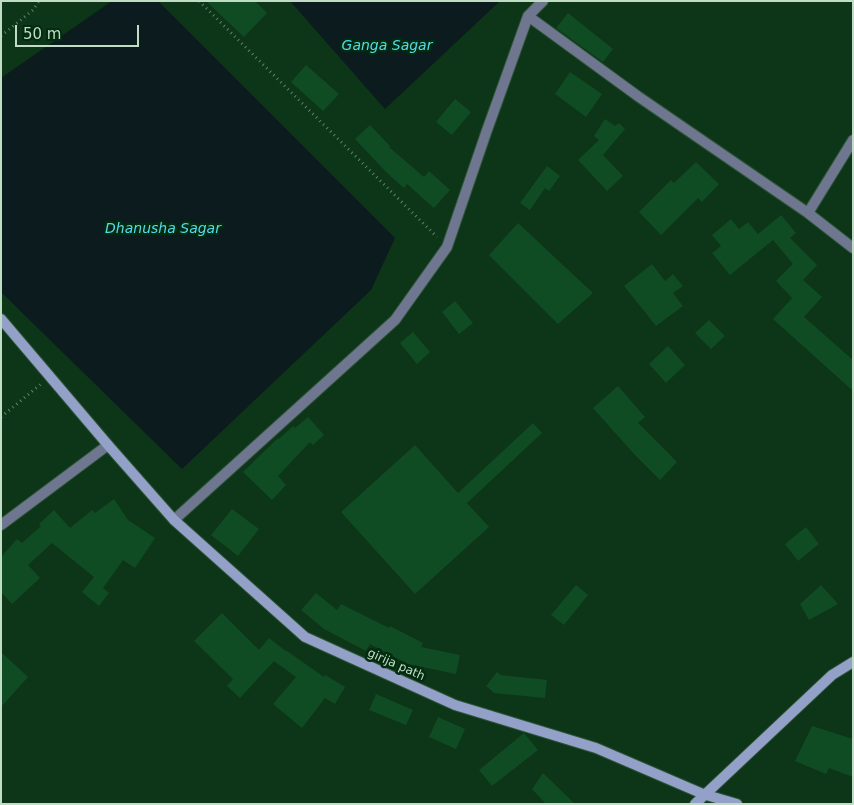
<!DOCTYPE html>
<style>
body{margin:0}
#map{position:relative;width:854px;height:805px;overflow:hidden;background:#0d3518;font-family:"DejaVu Sans",sans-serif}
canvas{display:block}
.frame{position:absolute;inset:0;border:2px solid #c1dcc5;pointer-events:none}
.scale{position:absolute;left:15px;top:25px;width:124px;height:22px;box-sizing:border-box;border:2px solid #c1dcc5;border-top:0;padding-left:6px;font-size:15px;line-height:18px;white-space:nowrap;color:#c1dcc5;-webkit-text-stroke:4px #022b0f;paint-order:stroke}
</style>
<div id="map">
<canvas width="854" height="805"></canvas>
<div class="frame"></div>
<div class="scale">50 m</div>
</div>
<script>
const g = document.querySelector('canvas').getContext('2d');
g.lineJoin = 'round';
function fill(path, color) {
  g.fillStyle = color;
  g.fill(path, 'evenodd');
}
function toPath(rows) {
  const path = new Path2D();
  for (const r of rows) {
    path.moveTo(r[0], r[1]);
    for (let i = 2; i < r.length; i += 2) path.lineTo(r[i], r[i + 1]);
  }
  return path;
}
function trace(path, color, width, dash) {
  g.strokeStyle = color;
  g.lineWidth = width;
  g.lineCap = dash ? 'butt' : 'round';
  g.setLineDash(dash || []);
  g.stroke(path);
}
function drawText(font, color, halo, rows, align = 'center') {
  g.font = font + ' "DejaVu Sans",sans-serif';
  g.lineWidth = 5;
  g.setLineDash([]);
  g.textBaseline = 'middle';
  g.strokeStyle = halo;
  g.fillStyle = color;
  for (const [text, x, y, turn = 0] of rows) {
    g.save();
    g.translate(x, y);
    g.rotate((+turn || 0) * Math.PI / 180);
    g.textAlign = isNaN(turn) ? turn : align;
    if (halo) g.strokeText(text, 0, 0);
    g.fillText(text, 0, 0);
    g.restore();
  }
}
fill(toPath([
 [112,1,158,1,395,238,371,290,182,469,1,292,1,78],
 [290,1,500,1,385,109]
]), '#0b1b1e');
fill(toPath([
 [206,1,255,1,267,13,244,37],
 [568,13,613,49,603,62,556,28],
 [306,65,339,94,323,111,291,82],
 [570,72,602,94,586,117,555,94],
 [455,99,471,112,452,135,436,122],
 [605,119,615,126,619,123,625,129,603,155,623,176,607,191,578,160,599,140,594,136],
 [370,125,390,146,389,147,424,177,429,171,450,190,434,208,407,184,404,188,387,173,355,139],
 [696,162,719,184,702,202,698,198,661,235,639,212,671,180,674,183],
 [547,166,560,176,549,191,545,188,530,210,520,203],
 [781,215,796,233,790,238,817,265,803,280,822,297,804,317,853,360,853,391,773,319,792,298,776,281,793,264,773,240,730,275,712,253,721,246,712,235,731,219,739,229,748,222,758,234],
 [518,223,593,293,558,324,489,255],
 [652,264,665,281,673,274,683,286,673,293,683,306,656,326,624,286],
 [455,301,473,323,459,334,442,312],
 [709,320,725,336,711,349,695,333],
 [413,332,430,352,417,364,400,343],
 [668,346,685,365,666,383,649,364],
 [618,386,645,417,638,423,677,462,660,480,634,454,593,408],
 [308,417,324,435,313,445,310,442,278,476,286,485,272,500,243,472,278,438,279,439,293,426,295,428],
 [533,423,542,433,467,503,489,527,415,594,341,512,415,445,458,493],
 [114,499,128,520,155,538,135,568,123,560,103,588,109,593,99,606,82,592,94,577,52,543,28,565,40,578,12,604,1,592,1,557,17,539,22,543,41,526,39,524,54,510,70,528,92,510,95,513],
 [232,509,259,529,238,556,211,535],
 [806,527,819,544,798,561,785,544],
 [576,585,588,595,564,625,551,615],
 [821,585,838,604,809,620,800,604],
 [316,593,337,610,341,604,389,628,390,626,423,643,421,647,460,655,456,674,408,664,370,644,366,651,324,629,301,610],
 [222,613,259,650,269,638,287,652,287,651,324,677,325,675,345,687,335,704,325,698,302,728,273,704,296,677,274,661,240,698,227,686,233,679,194,641],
 [1,652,28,677,1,707],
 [497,672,501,675,547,680,545,698,494,693,486,686],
 [376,694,413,710,406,725,369,710],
 [438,717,465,729,456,749,429,737],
 [812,726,853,739,853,777,829,768,826,774,795,761],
 [524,733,538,750,492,786,479,770],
 [543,773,575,804,546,804,532,789]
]), '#104c23');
const street = toPath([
 [528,16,639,97,808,213,853,248],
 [808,213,853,140],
 [174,520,395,320,447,247,486,133,528,16,543,1],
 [1,525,108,445]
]);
const secondary = toPath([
 [1,319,108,445,174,520,305,637,455,705,596,748,703,794,737,804],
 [695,804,832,675,853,662]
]);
trace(street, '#2d5337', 12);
trace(secondary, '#2d5337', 12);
trace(toPath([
 [199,1,437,237],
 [1,36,33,10,39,1],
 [1,417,41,384]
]), '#618368', 3, [1, 4]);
trace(street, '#6e778f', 10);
trace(secondary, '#93a0c7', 10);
drawText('12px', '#c1dcc5', '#022b0f', [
 ["girija path",396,665,24]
]);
drawText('italic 14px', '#57d9ed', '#022b0f', [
 ["Ganga Sagar",387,46],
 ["Dhanusha Sagar",163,229]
]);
</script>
